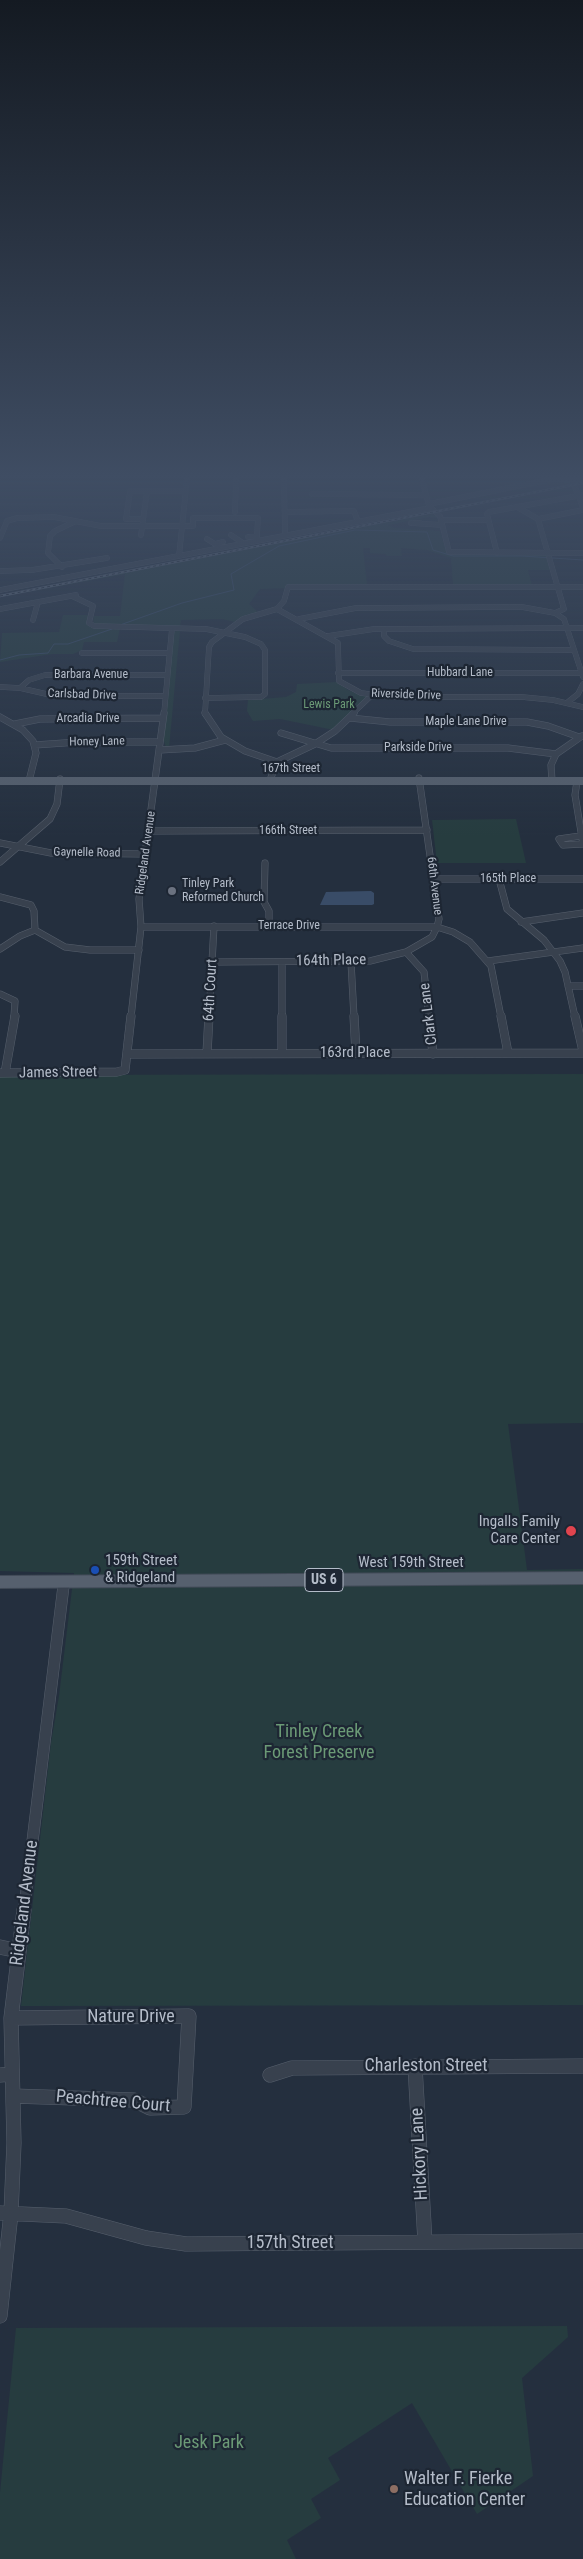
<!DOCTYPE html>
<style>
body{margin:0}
canvas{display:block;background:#242f3e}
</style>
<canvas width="583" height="2559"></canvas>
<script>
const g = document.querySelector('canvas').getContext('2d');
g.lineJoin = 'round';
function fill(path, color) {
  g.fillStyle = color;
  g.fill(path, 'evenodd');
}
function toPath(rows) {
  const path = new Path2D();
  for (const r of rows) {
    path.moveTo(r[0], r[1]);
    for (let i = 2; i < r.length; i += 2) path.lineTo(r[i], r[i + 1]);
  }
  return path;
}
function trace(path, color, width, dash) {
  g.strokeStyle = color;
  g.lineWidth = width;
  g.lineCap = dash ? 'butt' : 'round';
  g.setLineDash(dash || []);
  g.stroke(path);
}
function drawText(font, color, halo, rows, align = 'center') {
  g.font = font + ' "Roboto Condensed",sans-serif';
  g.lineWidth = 4.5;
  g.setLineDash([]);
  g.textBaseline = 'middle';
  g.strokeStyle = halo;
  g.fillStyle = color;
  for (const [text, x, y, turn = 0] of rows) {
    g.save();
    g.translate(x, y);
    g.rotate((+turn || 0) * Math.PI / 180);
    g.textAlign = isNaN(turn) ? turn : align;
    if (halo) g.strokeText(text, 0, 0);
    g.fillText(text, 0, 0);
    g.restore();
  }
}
fill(toPath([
 [430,514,437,515,437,518,428,517,388,525,394,528,440,531,447,553,546,555,550,570,528,570,532,586,453,585,451,558,427,550,401,548,402,556,387,556,386,554,370,553,370,548,363,548,367,585,260,589,249,604,259,613,235,622,222,619,181,620,180,628,93,624,94,616,120,616,125,574,0,597],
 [63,615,88,615,87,624,90,627,120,628,117,642,84,642,82,650,73,654,52,654,0,662,2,633,59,632],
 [180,630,169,748,166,747,163,738,174,632],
 [337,682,348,690,368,697,334,730,280,719,253,721,247,711,248,700,286,697,296,692,297,684],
 [516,819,526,863,437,863,432,820],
 [583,1074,583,1423,508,1424,527,1570,583,1569,583,2005,21,2006,51,1743,59,1696,74,1573,0,1571,0,1075],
 [567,2326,568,2337,522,2378,533,2476,477,2514,412,2403,328,2458,340,2480,311,2499,321,2518,287,2540,296,2559,0,2559,0,2493,16,2328]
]), '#263c3f');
fill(toPath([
 [371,891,374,893,374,904,372,905,320,905,326,892]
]), '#394c67');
trace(toPath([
 [120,625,182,603,234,590,231,574,279,546,355,530,427,532,433,550,453,556,522,556,583,560],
 [0,660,19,655,48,653,54,644,68,644,112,629]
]), '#394c67', 1);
const minorFar4 = toPath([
 [284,479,285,535],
 [422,479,429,506,440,516,449,552,583,553],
 [572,479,583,508],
 [312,494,426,495],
 [429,504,548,480,583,479],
 [517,507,538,519],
 [235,512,236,479],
 [285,512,354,511,358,522],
 [143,519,126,519,130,491,186,491],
 [538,519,564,609,555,613,564,619,583,677],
 [538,519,583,510],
 [441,520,488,520],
 [420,523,411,523,442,525],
 [141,535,147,491],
 [231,535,243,543],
 [0,538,7,521,17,518,54,517,101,526,193,526,193,518,258,518,257,536,248,537],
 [207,539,215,544,223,542],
 [497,553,487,514,489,512,583,495],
 [179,556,187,479],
 [62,567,48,553,50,536,55,531,74,522],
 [0,571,32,570,107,558],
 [0,590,430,508],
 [72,596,93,606,89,623,94,626,206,629,245,637,261,644,265,650,265,694,261,697,205,698],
 [0,609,76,595],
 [277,609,338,643,339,681,361,693,392,697,522,697,553,700,583,707],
 [299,619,356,608,522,607,555,613],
 [33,620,38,602],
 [384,629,384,636,389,641,413,649,574,650],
 [328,636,374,629,583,628],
 [82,653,168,653],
 [338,673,581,673],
 [0,687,20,688,55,696,164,696],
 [20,688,29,680,45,675,166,675],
 [568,702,578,694,583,684],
 [164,714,172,628],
 [205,714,209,647,212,642,243,619,277,609,284,601,288,587,583,587],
 [352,714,372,695]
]);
const minorFar3 = toPath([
 [205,713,221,737,245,751,277,762],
 [0,717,23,730,33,741,36,753,29,781],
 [350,718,390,722,527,722,548,726,579,737],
 [15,724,40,719,162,718],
 [281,733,331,748,508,748,556,754],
 [35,745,78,742,160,742],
 [160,750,195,748,225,740],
 [419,778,439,919,437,927,453,932,470,942,491,966,501,1017],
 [270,780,277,762,315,744,335,731,354,713],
 [552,781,551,765,556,754,582,736],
 [577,781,575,795,583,844,563,845,559,839,580,836],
 [149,831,427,830],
 [0,843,51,853,145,854],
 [0,862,50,819,57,804,60,779],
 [265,863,264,902,269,911,269,926],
 [433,879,583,879],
 [499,879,507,909,544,940,560,961,565,972,575,1017],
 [0,897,31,905,34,911,35,930,65,947,90,950,139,950],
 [521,922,583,913],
 [141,927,437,927,432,937,406,952,370,961,213,962],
 [0,949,20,936,35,930],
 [406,952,424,972,429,1017],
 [488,961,583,948],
 [282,962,282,1017],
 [351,962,354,1017],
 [568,986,583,986],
 [0,994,15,1001,14,1017],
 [131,1017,141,927,139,899,164,713],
 [209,1017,214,926]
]);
const minorFar2 = toPath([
 [282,1016,282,1053],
 [354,1016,356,1053],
 [429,1016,433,1054],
 [501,1016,508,1053],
 [575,1016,583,1051],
 [207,1053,209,1016],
 [127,1054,583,1053],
 [0,1073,117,1072,125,1070,131,1016],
 [5,1073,15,1016]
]);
const minorFar1 = toPath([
 [24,1911,64,1582]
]);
const minor = toPath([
 [0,1947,19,1951],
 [11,2018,189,2016,184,2107,150,2108,134,2100,13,2096],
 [415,2066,425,2242],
 [0,2075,12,2074],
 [270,2075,292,2068,583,2066],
 [0,2213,66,2216,146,2238,186,2244,583,2241],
 [0,2316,11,2213,14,2143,11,2018,24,1910]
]);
const majorFar1 = toPath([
 [0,781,583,781]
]);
const major = toPath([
 [0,1582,583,1578]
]);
trace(minorFar4, '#565f6c', 5.5);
trace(minorFar3, '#565f6c', 7);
trace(minorFar2, '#565f6c', 9);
trace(minorFar1, '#565f6c', 12);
trace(minor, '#565f6c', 15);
trace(majorFar1, '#414a57', 8);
trace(major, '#414a57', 14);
trace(minorFar4, '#38414e', 5);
trace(minorFar3, '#38414e', 6);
trace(minorFar2, '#38414e', 8);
trace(minorFar1, '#38414e', 11);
trace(minor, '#38414e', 14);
trace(majorFar1, '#56606e', 8);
trace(major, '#56606e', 12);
const rail = toPath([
 [0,596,583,483]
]);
trace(rail, '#5a6575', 2.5);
trace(rail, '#1d2633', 1, [3]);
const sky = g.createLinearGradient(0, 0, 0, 837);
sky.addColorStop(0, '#141a22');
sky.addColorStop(0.57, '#3f4d63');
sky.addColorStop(1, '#3f4d6300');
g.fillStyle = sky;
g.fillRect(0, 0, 583, 837);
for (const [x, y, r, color] of [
 [172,891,5,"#6b7280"],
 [571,1531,6,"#e0444e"],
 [95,1570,5,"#1a4fb4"],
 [394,2489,5,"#8d6e63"]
]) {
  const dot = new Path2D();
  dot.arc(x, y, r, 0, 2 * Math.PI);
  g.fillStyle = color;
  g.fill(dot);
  trace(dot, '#1d2633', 2);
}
drawText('12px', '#b4bcc9', '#1d2633', [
 ["Hubbard Lane",460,673],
 ["Barbara Avenue",91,675],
 ["Carlsbad Drive",82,695,2],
 ["Riverside Drive",406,695,2],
 ["Arcadia Drive",88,719],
 ["Maple Lane Drive",466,722],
 ["Honey Lane",97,742,-1],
 ["Parkside Drive",418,748],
 ["167th Street",291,769],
 ["166th Street",288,831],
 ["Gaynelle Road",87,853,1],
 ["Ridgeland Avenue",146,853,-82],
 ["165th Place",508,879],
 ["66th Avenue",434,886,83],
 ["Terrace Drive",289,926]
]);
drawText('12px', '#6b9a76', '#1d2633', [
 ["Lewis Park",329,705]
]);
drawText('12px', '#b4bcc9', '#1d2633', [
 ["Tinley Park",182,884],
 ["Reformed Church",182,898]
], 'left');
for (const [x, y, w] of [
 [324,1580,38]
]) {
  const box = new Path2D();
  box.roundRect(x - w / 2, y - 11.5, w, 23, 4);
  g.fillStyle = '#1d2633';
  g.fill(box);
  trace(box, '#b4bcc9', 1);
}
drawText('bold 14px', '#b4bcc9', null, [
 ["US 6",324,1580]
]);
drawText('15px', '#b4bcc9', '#1d2633', [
 ["164th Place",331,961,-1],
 ["64th Court",211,990,-87],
 ["Clark Lane",429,1014,-97],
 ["163rd Place",355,1053],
 ["James Street",58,1073,-1],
 ["West 159th Street",411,1563]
]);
drawText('15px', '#b4bcc9', '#1d2633', [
 ["Ingalls Family",560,1522],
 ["Care Center",560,1539],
 ["159th Street",105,1561,"left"],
 ["& Ridgeland",105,1578,"left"]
], 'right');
drawText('18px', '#6b9a76', '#1d2633', [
 ["Tinley Creek",319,1732],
 ["Forest Preserve",319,1753],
 ["Jesk Park",209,2443]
]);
drawText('18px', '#b4bcc9', '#1d2633', [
 ["Ridgeland Avenue",25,1903,-83],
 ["Nature Drive",131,2017],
 ["Charleston Street",426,2066],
 ["Peachtree Court",113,2102,5],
 ["Hickory Lane",420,2154,-93],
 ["157th Street",290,2243]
]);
drawText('18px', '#b4bcc9', '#1d2633', [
 ["Walter F. Fierke",404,2479],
 ["Education Center",404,2500]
], 'left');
</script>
